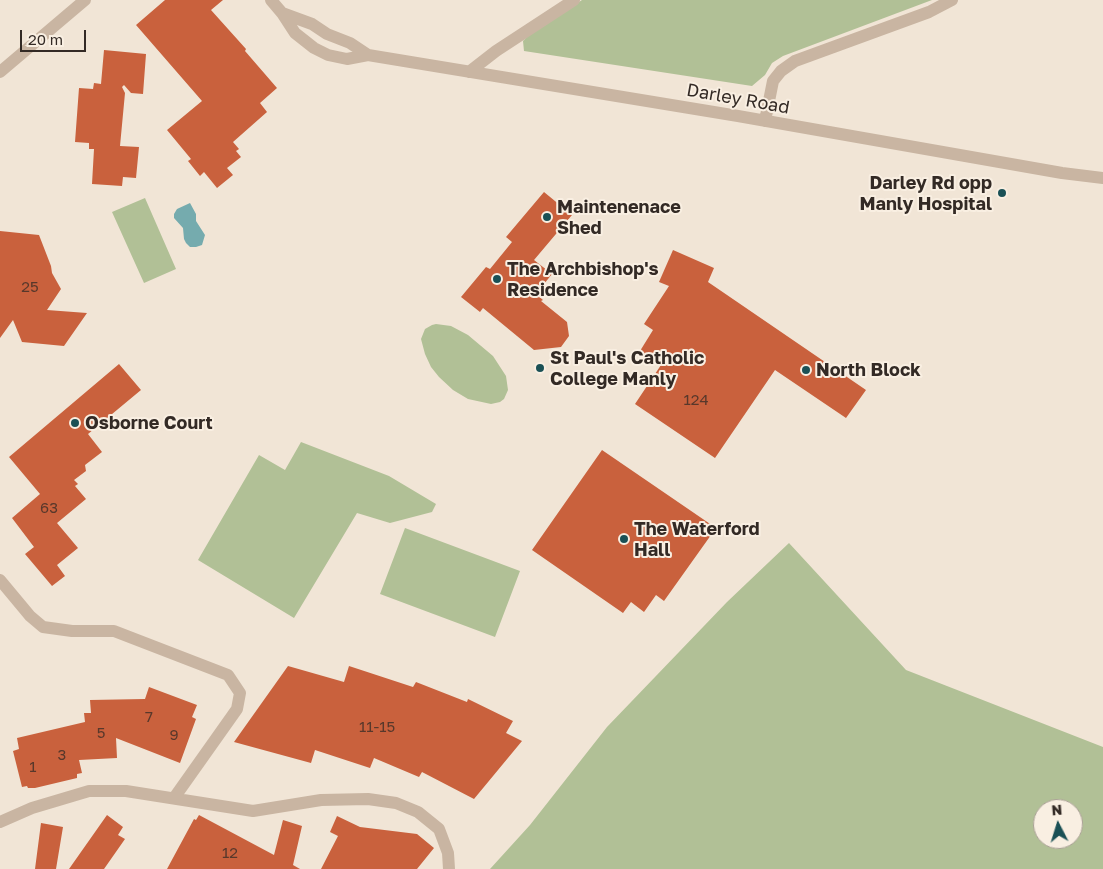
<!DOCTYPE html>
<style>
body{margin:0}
#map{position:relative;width:1103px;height:869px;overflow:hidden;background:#f1e5d6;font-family:"Golos Text",sans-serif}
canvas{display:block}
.north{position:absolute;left:1033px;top:799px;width:50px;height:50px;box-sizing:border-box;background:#f9efe2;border:1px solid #aaa096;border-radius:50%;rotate:355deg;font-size:14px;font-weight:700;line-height:20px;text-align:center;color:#332a25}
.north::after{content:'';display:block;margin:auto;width:18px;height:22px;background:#1a5055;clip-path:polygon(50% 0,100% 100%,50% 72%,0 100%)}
.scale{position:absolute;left:20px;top:30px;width:66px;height:22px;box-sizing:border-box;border:2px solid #332a25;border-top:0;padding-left:6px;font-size:15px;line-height:18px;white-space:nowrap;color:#332a25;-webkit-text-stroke:4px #f9efe2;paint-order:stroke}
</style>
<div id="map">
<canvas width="1103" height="869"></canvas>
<div class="north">N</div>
<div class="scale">20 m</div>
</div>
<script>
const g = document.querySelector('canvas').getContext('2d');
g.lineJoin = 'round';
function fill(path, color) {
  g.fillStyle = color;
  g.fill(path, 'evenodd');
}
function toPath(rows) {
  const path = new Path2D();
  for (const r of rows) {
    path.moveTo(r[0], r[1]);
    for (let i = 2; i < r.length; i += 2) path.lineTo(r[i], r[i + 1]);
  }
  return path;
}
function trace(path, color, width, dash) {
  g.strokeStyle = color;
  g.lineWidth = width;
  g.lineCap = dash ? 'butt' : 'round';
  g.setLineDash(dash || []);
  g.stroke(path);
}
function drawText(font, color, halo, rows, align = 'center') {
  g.font = font + ' "Golos Text",sans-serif';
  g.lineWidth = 4;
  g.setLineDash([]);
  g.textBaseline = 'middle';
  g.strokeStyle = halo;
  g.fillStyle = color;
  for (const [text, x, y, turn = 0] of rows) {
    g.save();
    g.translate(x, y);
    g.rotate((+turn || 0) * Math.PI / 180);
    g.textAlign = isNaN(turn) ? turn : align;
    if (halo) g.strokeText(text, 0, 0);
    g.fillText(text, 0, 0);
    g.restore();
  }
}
fill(toPath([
 [582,0,932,0,783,56,772,63,765,75,752,86,524,51,523,41,531,33],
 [145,198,176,269,144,283,112,212],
 [436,324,451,326,468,335,493,356,506,376,508,390,504,399,500,402,491,404,468,399,453,390,439,377,431,367,425,354,421,339,425,329,432,325],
 [301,442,389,476,436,504,432,512,390,523,357,513,294,618,198,560,259,455,285,470],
 [405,528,520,571,495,637,380,594],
 [789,543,906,670,1103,747,1103,869,490,869,530,825,607,727,727,602],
 [1043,809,1073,809,1073,839,1043,839]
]), '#b1c096');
fill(toPath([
 [190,203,196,214,196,221,205,235,202,245,196,247,190,247,186,243,184,239,183,228,174,218,174,214,177,209]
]), '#75abae');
fill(toPath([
 [165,0,223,0,211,10,246,49,245,51,277,88,260,103,267,112,233,142,239,149,236,151,241,157,227,168,233,175,217,188,204,172,200,176,188,161,191,159,167,130,202,101,136,25],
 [104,50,146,54,143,94,131,93,124,85,122,87,125,93,120,146,139,147,136,178,123,177,122,186,92,184,94,149,89,149,89,143,75,142,79,88,93,89,94,83,101,84],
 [544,192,572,215,534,260,552,274,536,294,543,300,541,301,567,322,569,336,561,347,534,350,483,308,480,312,461,297,486,267,490,269,512,242,506,237],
 [0,231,39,235,51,266,52,273,61,289,47,310,87,313,64,346,22,342,13,320,0,338],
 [673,250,714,268,708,282,866,390,846,418,775,370,715,458,635,404,661,365,640,351,653,330,644,324,669,286,659,282],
 [119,364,141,390,88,434,102,452,85,465,86,471,74,480,78,484,75,486,86,499,57,523,78,548,57,565,65,576,52,586,25,554,34,547,12,518,40,494,9,457],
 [602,450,716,528,664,601,656,595,644,612,631,602,623,613,532,550],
 [288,666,344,682,349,666,413,687,416,682,467,702,468,699,513,721,506,733,522,741,474,799,422,772,419,777,374,758,370,768,315,750,311,763,234,742],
 [149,687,197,705,192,717,196,719,180,763,116,738,117,758,79,760,82,773,77,774,77,778,35,788,28,788,27,786,22,787,13,751,19,749,17,738,85,722,84,713,91,713,90,700,145,699],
 [107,815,123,827,118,835,125,839,104,869,69,869],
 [199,815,274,855,283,820,302,826,293,865,300,869,167,869,194,819,196,820],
 [337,816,360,827,417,834,434,848,417,869,321,869,338,836,330,832],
 [41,823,63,827,56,869,35,869]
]), '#c9613d');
trace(toPath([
 [271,0,282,13,295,33,314,48,328,55,347,59,368,55,738,116,1062,173,1103,178],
 [282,13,312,24,327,34,350,43,368,55],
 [0,72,85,0],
 [469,72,496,51,574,0],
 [765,121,773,81,781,71,795,61,929,12,952,0],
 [0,580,30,616,43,627,72,631,114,631,228,675,240,693,237,709,174,798],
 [0,822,32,808,89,791,126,791,253,811,321,800,368,799,396,803,418,812,439,829,448,853,449,869]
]), '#c9b5a2', 12);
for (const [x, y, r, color] of [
 [1002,193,5,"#1a5055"],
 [547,217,5,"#1a5055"],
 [497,279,5,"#1a5055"],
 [540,368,5,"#1a5055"],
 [806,370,5,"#1a5055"],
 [75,423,5,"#1a5055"],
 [624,539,5,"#1a5055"]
]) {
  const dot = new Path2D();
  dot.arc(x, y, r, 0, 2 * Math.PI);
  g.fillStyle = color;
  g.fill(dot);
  trace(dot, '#f9efe2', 2);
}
drawText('15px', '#58382b', null, [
 ["25",30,287],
 ["124",696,400],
 ["63",49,508],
 ["7",149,717],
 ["11-15",377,727],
 ["5",101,733],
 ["9",174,735],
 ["3",62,755],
 ["1",33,767],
 ["12",230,853]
]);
drawText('18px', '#332a25', '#f9efe2', [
 ["Darley Road",738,99,10]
]);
drawText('bold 18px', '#332a25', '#f9efe2', [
 ["Darley Rd opp",992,183,"right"],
 ["Manly Hospital",992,204,"right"],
 ["Maintenenace",557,207],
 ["Shed",557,228],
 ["The Archbishop's",507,269],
 ["Residence",507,290],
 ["St Paul's Catholic",550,358],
 ["College Manly",550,379],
 ["North Block",816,370],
 ["Osborne Court",85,423],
 ["The Waterford",634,529],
 ["Hall",634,550]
], 'left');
</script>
